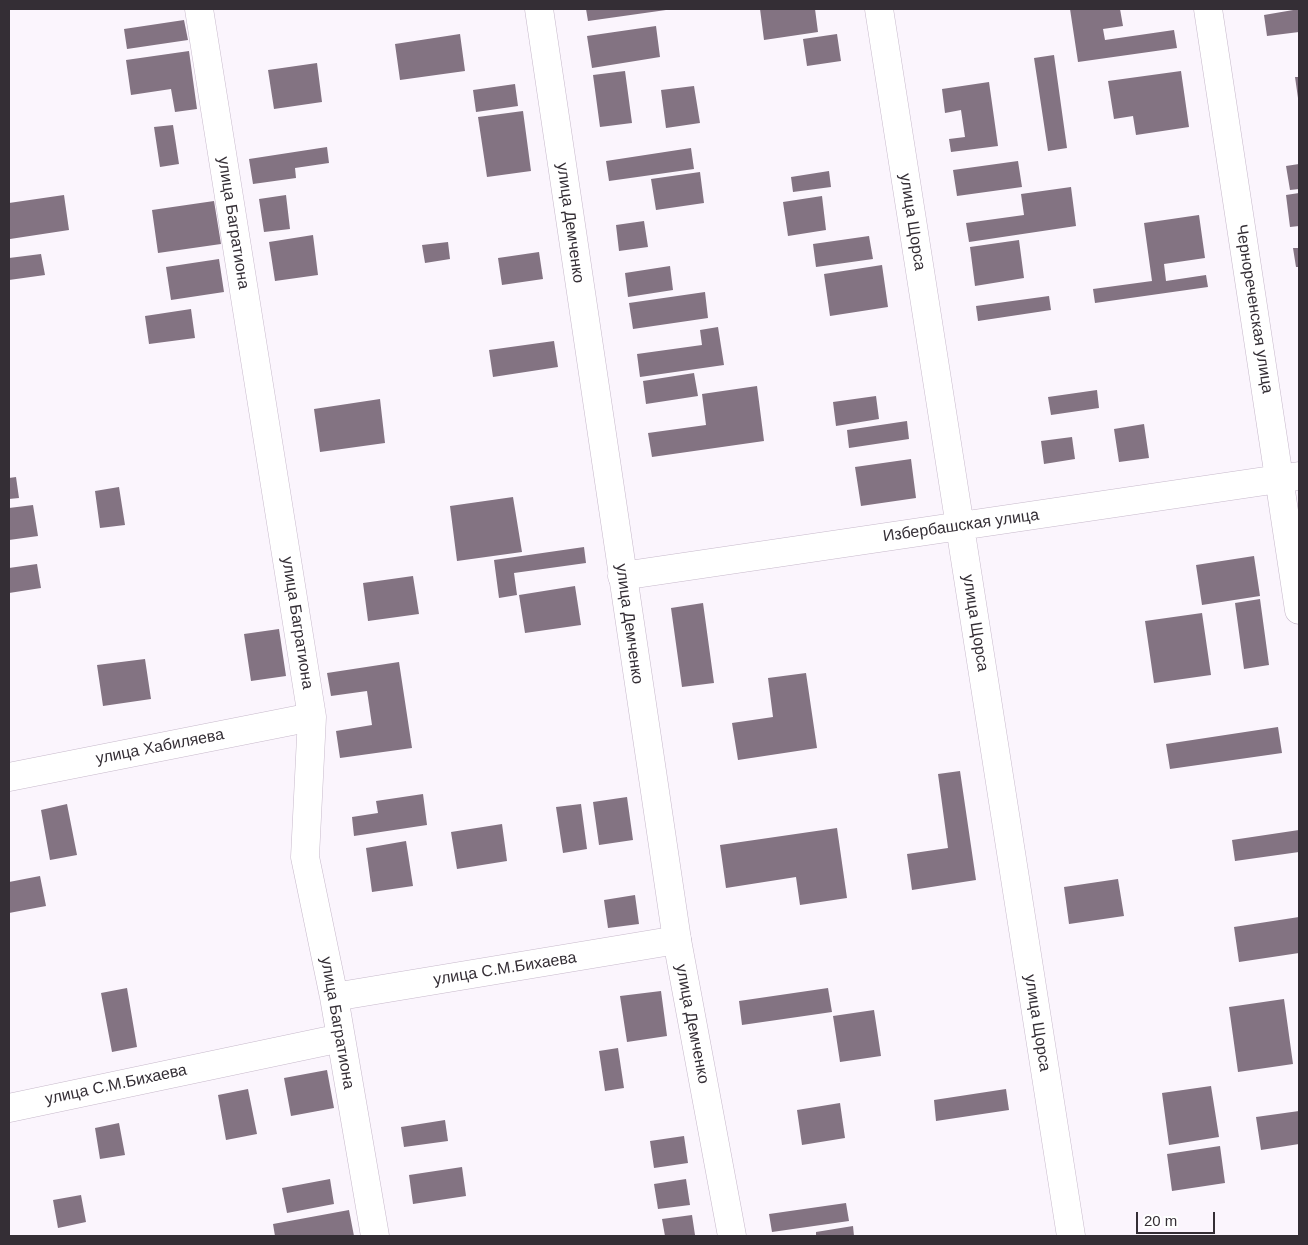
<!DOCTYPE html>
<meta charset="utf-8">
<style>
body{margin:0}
#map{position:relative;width:1308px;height:1245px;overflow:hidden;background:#fbf5fd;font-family:Arial,sans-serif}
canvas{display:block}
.frame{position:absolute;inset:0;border:10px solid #342e35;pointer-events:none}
.scale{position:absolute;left:1136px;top:1212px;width:79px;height:22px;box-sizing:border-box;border:2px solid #342e35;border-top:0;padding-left:6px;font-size:15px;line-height:18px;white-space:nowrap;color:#342e35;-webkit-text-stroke:4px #fff;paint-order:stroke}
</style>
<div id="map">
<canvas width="1308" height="1245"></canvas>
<div class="frame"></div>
<div class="scale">20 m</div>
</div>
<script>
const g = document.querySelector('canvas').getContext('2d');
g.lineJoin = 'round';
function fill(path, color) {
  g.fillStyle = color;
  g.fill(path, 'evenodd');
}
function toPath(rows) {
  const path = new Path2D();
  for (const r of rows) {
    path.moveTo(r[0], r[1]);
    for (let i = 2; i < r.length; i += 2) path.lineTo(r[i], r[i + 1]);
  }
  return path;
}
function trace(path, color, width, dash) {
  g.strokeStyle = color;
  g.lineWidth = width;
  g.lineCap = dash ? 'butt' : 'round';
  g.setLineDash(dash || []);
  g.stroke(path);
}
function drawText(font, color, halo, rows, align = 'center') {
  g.font = font + ' Arial,sans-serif';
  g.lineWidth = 5;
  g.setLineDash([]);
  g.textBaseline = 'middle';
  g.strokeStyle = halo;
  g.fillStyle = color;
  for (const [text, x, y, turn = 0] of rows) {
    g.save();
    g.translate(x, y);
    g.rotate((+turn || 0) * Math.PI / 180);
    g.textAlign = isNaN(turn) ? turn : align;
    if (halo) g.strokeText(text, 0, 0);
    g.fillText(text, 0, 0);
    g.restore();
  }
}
fill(toPath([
 [586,9,665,9,666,10,588,21],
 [760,9,815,9,818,32,764,40],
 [1070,9,1120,9,1123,26,1103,29,1105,40,1174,30,1177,48,1078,62],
 [1299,9,1299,32,1267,36,1264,15],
 [184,20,188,40,127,49,124,29],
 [656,26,660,57,592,68,587,36],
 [460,34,465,71,400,80,395,44],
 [837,34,841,61,807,66,803,39],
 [189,51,197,109,175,112,171,89,131,95,126,60],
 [1054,55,1067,148,1048,151,1034,58],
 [317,63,322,102,274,109,268,70],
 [625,71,632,123,600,127,593,75],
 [1181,71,1189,127,1136,135,1133,116,1114,119,1108,81],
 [1295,77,1299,77,1299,98,1298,98],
 [989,82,998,146,951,152,949,139,965,137,961,110,945,113,942,89],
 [515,84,518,106,476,112,473,90],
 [694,86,700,123,666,128,661,90],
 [523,111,531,171,487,177,478,117],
 [173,125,179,164,160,167,154,127],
 [327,147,329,163,295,168,296,178,253,184,249,159],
 [691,148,694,169,609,181,606,161],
 [1018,161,1022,187,957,196,953,170],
 [1299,164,1299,189,1290,190,1286,166],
 [829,171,831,187,793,192,791,177],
 [700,172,704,203,656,210,651,179],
 [1071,187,1076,226,969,242,966,223,1024,215,1021,194],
 [1299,193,1299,226,1290,227,1286,195],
 [64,195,69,230,10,239,9,203],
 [286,195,290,229,264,232,259,199],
 [822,196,826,230,788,236,783,202],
 [214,201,221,244,158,253,152,210],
 [1199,215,1205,258,1164,264,1166,281,1206,275,1208,287,1095,303,1093,289,1152,281,1144,223],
 [644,221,648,247,619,251,616,225],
 [313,235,318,275,275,281,269,242],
 [869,236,873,259,816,267,813,244],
 [1019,240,1024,278,975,286,970,247],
 [448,242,450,259,425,263,422,245],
 [1293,248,1299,248,1299,267,1296,267],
 [539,252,543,279,502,285,498,258],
 [41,254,45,275,9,280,9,258],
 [219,259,224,292,171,300,166,267],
 [882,265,888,307,830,316,824,274],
 [670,266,673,290,628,297,625,273],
 [705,292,708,318,633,329,629,303],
 [1049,296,1051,310,978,321,976,306],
 [191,309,195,338,149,344,145,316],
 [718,327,724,365,640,377,637,354,702,345,700,330],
 [554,341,558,367,493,377,489,350],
 [694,373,698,396,646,404,643,381],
 [757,386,764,441,652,457,648,433,706,425,702,394],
 [1097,390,1099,408,1051,415,1048,397],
 [876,396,879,419,836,426,833,402],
 [380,399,385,443,320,452,314,409],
 [907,421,909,439,849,448,847,430],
 [1144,424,1149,458,1119,462,1114,429],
 [1072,437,1075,459,1044,464,1041,441],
 [911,459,916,498,861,506,855,467],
 [16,477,19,498,9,499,9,478],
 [119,487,125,525,100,528,95,491],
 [513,497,522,552,457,561,450,506],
 [33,505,38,536,9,540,9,508],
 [584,547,586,563,514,573,517,595,499,598,494,560],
 [1254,556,1260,596,1202,605,1196,565],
 [37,564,41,588,9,593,9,568],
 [413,576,419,614,368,621,363,583],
 [575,586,581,625,525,633,519,595],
 [1260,599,1269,665,1244,669,1235,603],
 [703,603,714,683,682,687,671,608],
 [1202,613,1211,675,1154,683,1145,621],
 [279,629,286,676,251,681,244,634],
 [145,659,151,699,103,706,97,665],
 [399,662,412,748,340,758,336,731,372,725,367,691,331,696,327,673],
 [806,673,817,748,738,760,732,723,773,717,768,678],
 [1278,727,1282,753,1170,769,1166,744],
 [960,771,976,880,912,890,907,854,948,848,938,774],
 [423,794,427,825,354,836,352,817,378,813,376,801],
 [627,797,633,840,599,845,593,802],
 [67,804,77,855,50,860,41,810],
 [581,804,587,849,563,853,556,807],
 [502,824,507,861,457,869,451,832],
 [837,828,847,898,800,905,796,877,726,888,720,845],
 [1299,830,1299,852,1235,861,1232,840],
 [406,841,413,886,372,892,366,848],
 [40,876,46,906,9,913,9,882],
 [1118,879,1124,916,1069,924,1064,887],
 [635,895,639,924,608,928,604,900],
 [1299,917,1299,953,1239,962,1234,927],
 [127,988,137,1047,112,1052,101,993],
 [828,988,832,1012,742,1025,739,1001],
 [661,991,667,1036,627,1042,620,996],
 [1284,999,1293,1064,1238,1072,1229,1007],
 [874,1010,881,1056,840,1062,833,1016],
 [618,1048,624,1088,605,1091,599,1051],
 [327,1070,334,1108,291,1116,284,1078],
 [1211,1086,1219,1137,1169,1145,1162,1093],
 [248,1089,257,1134,226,1140,218,1095],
 [1006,1089,1009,1110,936,1121,934,1100],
 [840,1103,845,1138,802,1145,797,1110],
 [1299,1111,1299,1144,1261,1150,1256,1117],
 [445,1120,448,1141,404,1147,401,1127],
 [119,1123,125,1155,100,1159,95,1128],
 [684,1136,688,1163,654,1168,650,1141],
 [1220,1146,1225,1183,1172,1191,1167,1154],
 [462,1167,466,1196,413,1204,409,1175],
 [330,1179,334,1204,287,1213,282,1188],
 [686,1179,690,1205,658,1209,654,1184],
 [81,1195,86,1222,58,1228,53,1200],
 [846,1203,849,1221,772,1232,769,1214],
 [349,1210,354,1236,275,1236,273,1224],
 [692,1215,695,1235,665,1236,662,1219],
 [853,1226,854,1236,816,1236,816,1232]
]), '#837382');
const minor = toPath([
 [199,9,312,717,305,857,334,997,375,1236],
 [879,9,1071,1236],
 [1208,9,1299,610],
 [622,576,1299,476],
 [9,777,312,717],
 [334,997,677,940],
 [9,1108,341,1038]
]);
const tertiary = toPath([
 [539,9,677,940,732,1236]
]);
trace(minor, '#c7b9cb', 29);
trace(tertiary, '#c7b9cb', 29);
trace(minor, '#fff', 28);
trace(tertiary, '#fff', 28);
drawText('16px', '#342e35', '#fff', [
 ["улица Щорса",912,222,81],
 ["улица Багратиона",233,223,81],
 ["улица Демченко",570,223,82],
 ["Чернореченская улица",1254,309,81],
 ["Избербашская улица",961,526,-8],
 ["улица Багратиона",297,623,81],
 ["улица Щорса",975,623,81],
 ["улица Демченко",629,624,82],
 ["улица Хабиляева",160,747,-11],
 ["улица С.М.Бихаева",505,969,-9],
 ["улица Багратиона",337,1023,80],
 ["улица Щорса",1037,1023,81],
 ["улица Демченко",692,1024,79],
 ["улица С.М.Бихаева",116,1085,-12]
]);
</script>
